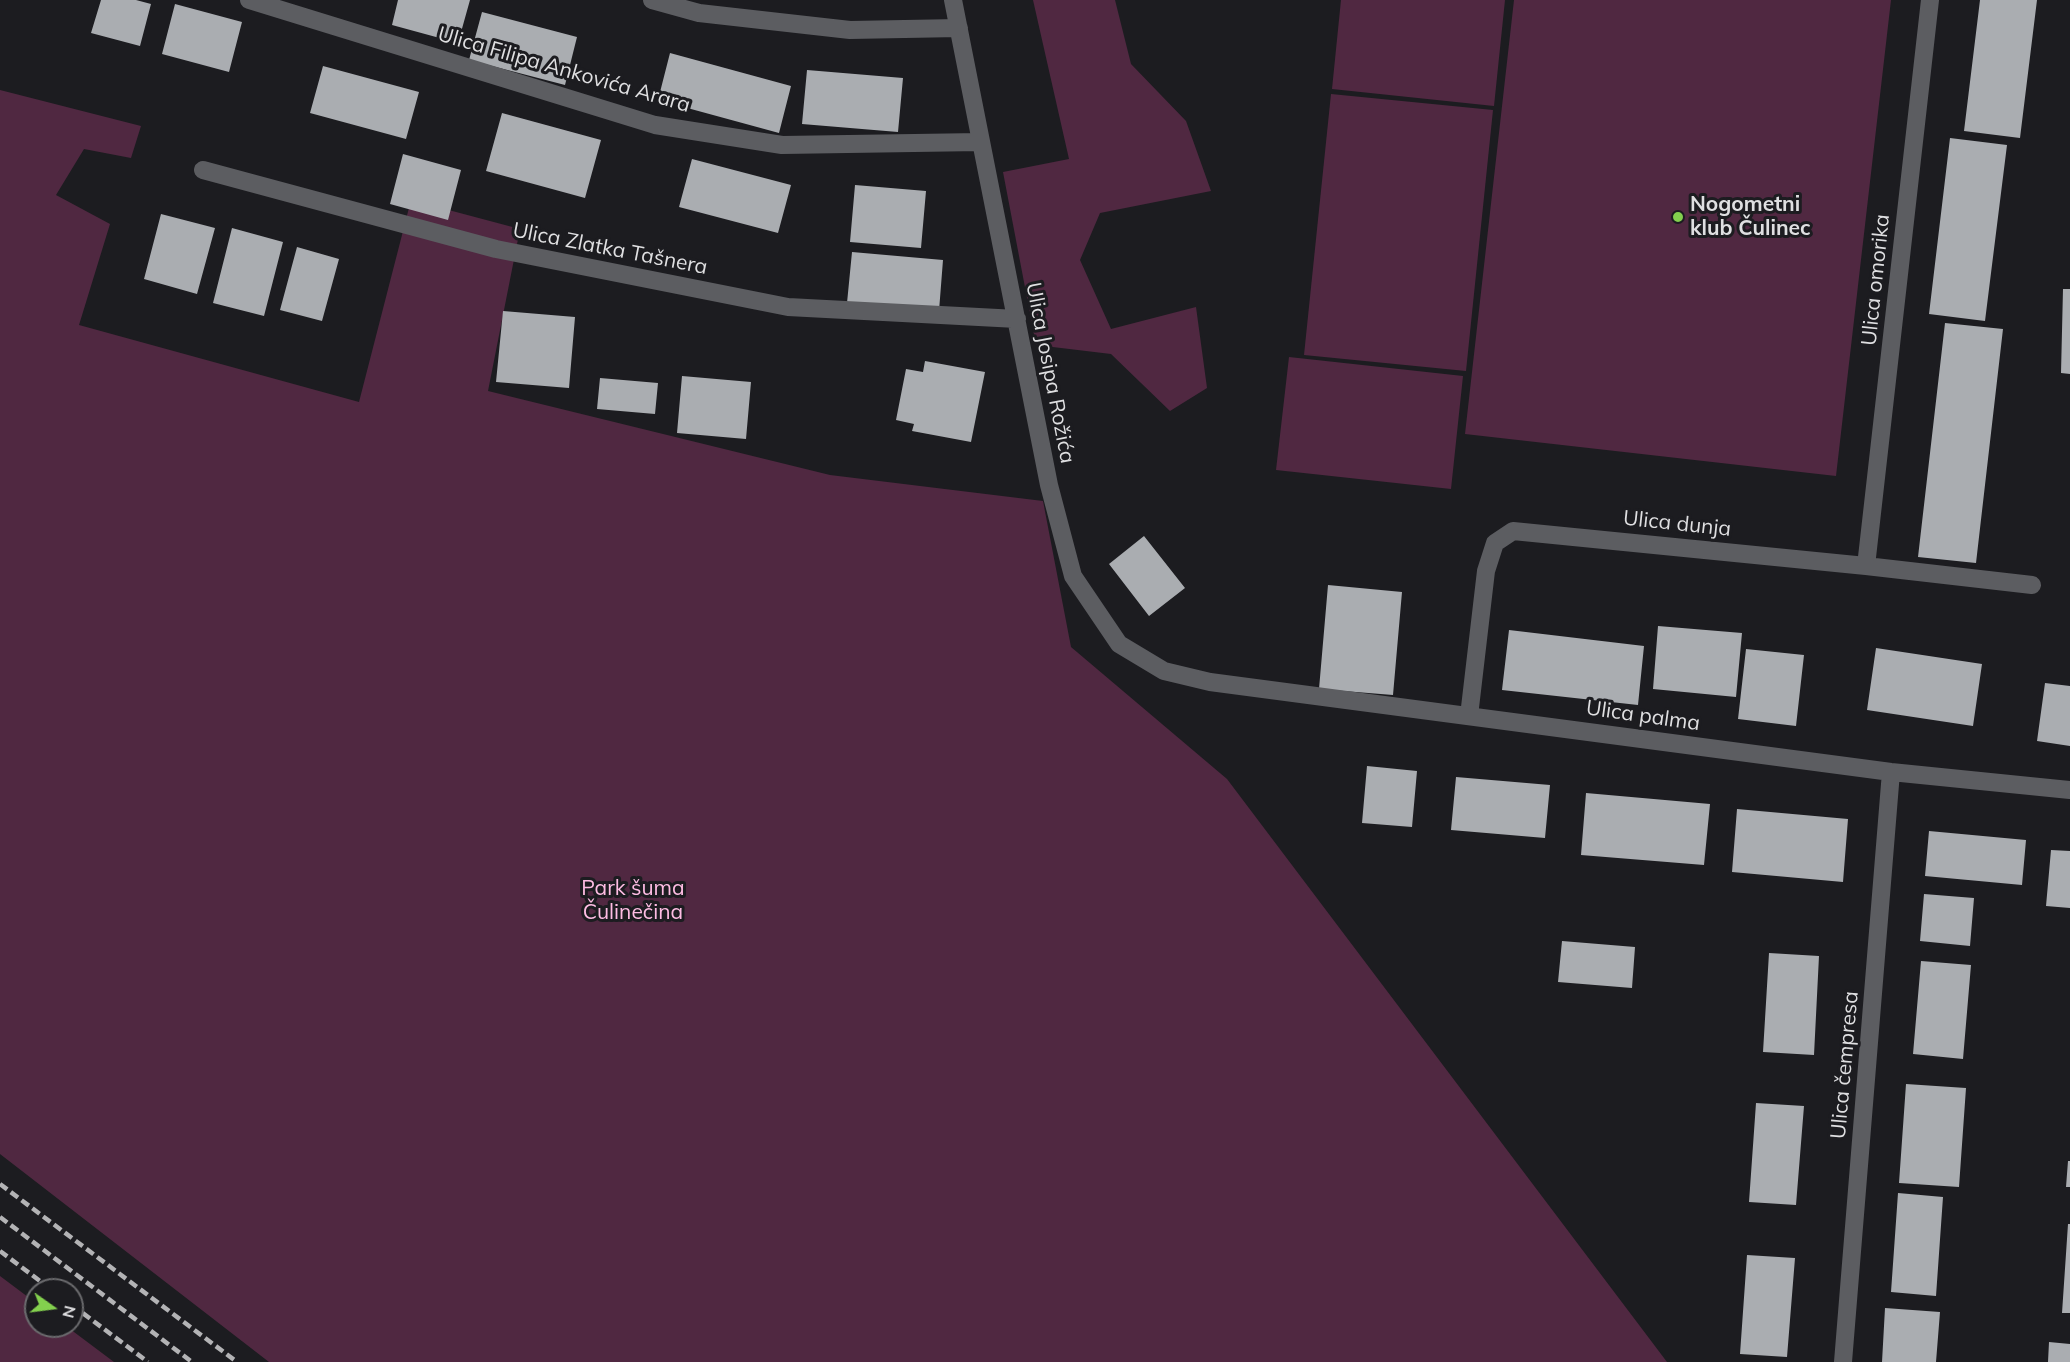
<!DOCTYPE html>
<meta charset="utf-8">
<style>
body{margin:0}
#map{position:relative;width:2070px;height:1362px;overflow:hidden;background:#1c1c20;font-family:Mulish,sans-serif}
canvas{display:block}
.north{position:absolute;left:24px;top:1278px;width:60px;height:60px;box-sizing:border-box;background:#1c1c20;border:2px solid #6a6a6d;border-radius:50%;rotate:104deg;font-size:16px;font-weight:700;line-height:24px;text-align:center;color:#dfdfe1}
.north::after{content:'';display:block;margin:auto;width:21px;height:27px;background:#83d04e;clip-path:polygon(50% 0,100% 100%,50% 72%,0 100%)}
</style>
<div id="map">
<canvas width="2070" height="1362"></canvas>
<div class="north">N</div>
</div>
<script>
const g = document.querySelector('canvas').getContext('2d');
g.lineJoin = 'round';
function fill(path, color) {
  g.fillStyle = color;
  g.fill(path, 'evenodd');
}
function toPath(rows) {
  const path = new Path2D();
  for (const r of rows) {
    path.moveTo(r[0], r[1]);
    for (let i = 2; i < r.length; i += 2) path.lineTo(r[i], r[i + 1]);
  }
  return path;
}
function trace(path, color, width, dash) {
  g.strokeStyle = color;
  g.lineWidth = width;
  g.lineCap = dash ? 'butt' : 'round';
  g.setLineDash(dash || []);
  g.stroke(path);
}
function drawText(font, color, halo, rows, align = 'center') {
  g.font = font + ' Mulish,sans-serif';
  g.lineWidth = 6;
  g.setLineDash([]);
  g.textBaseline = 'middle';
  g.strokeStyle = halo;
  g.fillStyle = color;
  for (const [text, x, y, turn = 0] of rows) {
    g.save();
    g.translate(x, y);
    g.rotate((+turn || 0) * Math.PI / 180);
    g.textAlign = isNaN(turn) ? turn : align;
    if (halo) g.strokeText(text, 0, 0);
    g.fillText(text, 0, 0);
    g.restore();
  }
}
fill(toPath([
 [1033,0,1115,0,1131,64,1186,121,1211,191,1100,213,1080,260,1111,329,1196,307,1207,388,1170,411,1111,354,1036,345,1003,172,1069,159],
 [1341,0,1505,0,1494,106,1332,89],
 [1514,0,1891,0,1836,476,1465,434],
 [0,90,141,126,131,158,84,149,56,195,110,224,79,325,359,402,411,200,520,229,488,391,830,475,1043,501,1071,647,1227,779,1667,1362,269,1362,0,1154],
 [1331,94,1493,110,1466,371,1304,355],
 [1289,357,1463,376,1451,489,1276,470],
 [0,1276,36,1303,36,1326,66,1326,114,1362,0,1362]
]), '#502841');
fill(toPath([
 [101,0,136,0,151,4,140,46,91,33],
 [398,0,470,0,458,43,392,25],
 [1980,0,2037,0,2020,138,1964,131],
 [175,4,242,22,229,72,162,54],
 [482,12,577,37,565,85,469,60],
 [670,53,791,86,779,133,658,100],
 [323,66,419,92,406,139,310,113],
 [807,70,903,78,898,132,802,124],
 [502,113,601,140,585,198,486,171],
 [1950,138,2007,145,1985,321,1929,314],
 [403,154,461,170,448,220,390,204],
 [692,159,791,185,778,233,679,207],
 [855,185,926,191,921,248,850,242],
 [161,214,215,228,197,294,144,279],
 [232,228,283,242,264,316,213,303],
 [297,247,339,259,322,321,280,310],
 [852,252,943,260,939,311,847,303],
 [2063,289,2070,289,2070,374,2061,373],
 [503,311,575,317,569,388,496,382],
 [1945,323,2003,329,1976,563,1918,557],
 [925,361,985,372,971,442,912,431,914,424,896,420,906,369,923,372],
 [682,376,751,382,746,439,677,433],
 [600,378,658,383,655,414,597,409],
 [1144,536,1185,588,1149,616,1109,564],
 [1328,585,1402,592,1393,695,1319,689],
 [1658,626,1742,633,1736,697,1653,689],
 [1509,630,1644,646,1638,705,1502,690],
 [1876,648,1982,664,1973,726,1867,710],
 [1746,649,1804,655,1796,726,1738,719],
 [2045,683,2070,686,2070,746,2037,741],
 [1367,766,1417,771,1412,827,1362,823],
 [1456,777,1550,785,1545,838,1451,830],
 [1586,793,1710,804,1704,865,1581,855],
 [1737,809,1848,819,1843,882,1732,872],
 [1929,831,2026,840,2022,885,1925,876],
 [2051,850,2070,851,2070,908,2046,906],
 [1924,894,1974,898,1970,946,1920,941],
 [1562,941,1635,947,1632,988,1558,982],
 [1769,953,1819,956,1814,1055,1763,1052],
 [1921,961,1971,965,1963,1059,1913,1054],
 [1906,1084,1966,1088,1959,1187,1899,1183],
 [1756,1103,1804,1106,1796,1205,1749,1202],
 [2068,1161,2070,1161,2070,1187,2066,1187],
 [1898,1193,1943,1197,1936,1296,1891,1292],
 [2068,1224,2070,1224,2070,1313,2062,1313],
 [1747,1255,1795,1258,1787,1357,1740,1354],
 [1885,1308,1940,1312,1936,1362,1882,1362],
 [2049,1342,2070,1344,2070,1362,2048,1362]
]), '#aaadb1');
trace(toPath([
 [249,0,655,125,782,145,980,142],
 [652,0,699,13,850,30,959,28],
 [953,0,1049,485,1073,576,1119,644,1164,671,1210,682,1891,772,2070,790],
 [203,170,496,249,788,307,1017,319],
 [1866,566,1930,0],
 [1469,716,1486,571,1495,543,1513,531,1866,566,2032,585],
 [1843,1362,1891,772]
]), '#5c5d61', 18);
trace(toPath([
 [0,1184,237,1362],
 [0,1217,192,1362],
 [0,1251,52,1290],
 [72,1305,148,1362]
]), '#b3b3b5', 4.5, [9, 4.5]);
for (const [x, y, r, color] of [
 [1678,217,6,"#83d04e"]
]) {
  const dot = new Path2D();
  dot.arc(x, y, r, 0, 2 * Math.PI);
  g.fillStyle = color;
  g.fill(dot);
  trace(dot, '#1c1c20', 2);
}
drawText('21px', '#dfdfe1', '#1c1c20', [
 ["Ulica Filipa Ankovića Arara",564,70,16],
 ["Ulica Zlatka Tašnera",610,249,11],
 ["Ulica omorika",1876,280,-84],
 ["Ulica Josipa Rožića",1050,373,79],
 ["Ulica dunja",1677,524,6],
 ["Ulica palma",1643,716,8],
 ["Ulica čempresa",1845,1065,-85]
]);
drawText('bold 21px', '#dfdfe1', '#1c1c20', [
 ["Nogometni",1690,205],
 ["klub Čulinec",1690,229]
], 'left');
drawText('21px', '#febce3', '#1c1c20', [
 ["Park šuma",633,889],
 ["Čulinečina",633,913]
]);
</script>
